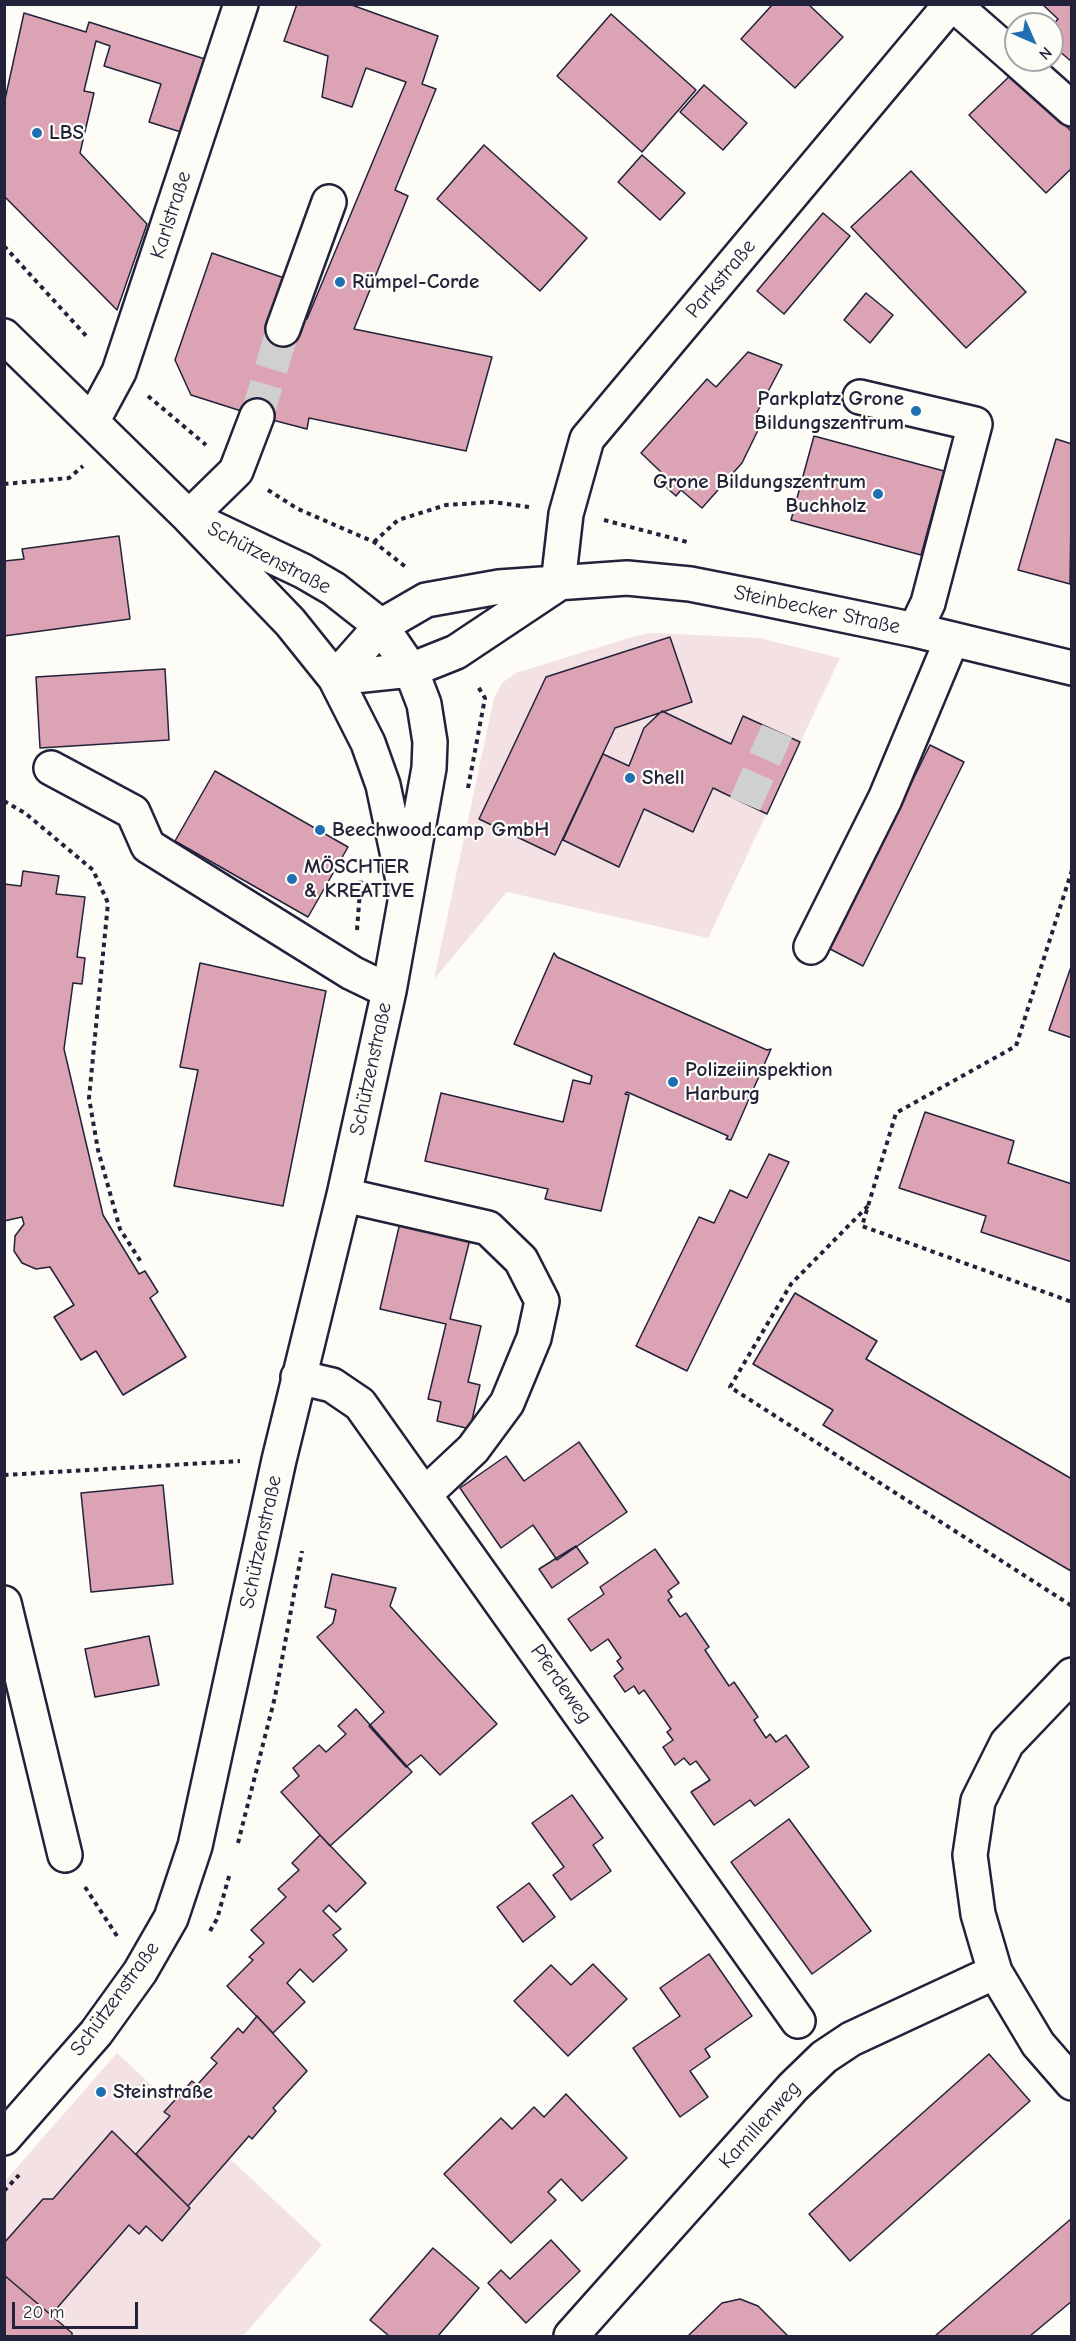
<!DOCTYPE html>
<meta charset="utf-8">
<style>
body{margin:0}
#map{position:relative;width:1076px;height:2341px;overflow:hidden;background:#fdfcf7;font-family:"Comic Neue",sans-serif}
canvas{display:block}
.frame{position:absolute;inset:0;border:6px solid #22223b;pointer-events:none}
.north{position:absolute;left:1004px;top:12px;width:60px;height:60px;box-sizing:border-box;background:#fdfcf7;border:2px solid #a5a5ac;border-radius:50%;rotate:135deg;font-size:16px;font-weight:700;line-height:24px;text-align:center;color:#22223b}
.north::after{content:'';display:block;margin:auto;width:21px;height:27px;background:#1f6fb2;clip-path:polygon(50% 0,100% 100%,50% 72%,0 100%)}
.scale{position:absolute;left:12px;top:2302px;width:126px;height:27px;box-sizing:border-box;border:3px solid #22223b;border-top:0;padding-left:8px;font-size:18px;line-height:21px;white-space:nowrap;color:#22223b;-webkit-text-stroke:4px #fdfcf7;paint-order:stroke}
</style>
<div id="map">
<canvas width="1076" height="2341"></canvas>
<div class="frame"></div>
<div class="north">N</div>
<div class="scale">20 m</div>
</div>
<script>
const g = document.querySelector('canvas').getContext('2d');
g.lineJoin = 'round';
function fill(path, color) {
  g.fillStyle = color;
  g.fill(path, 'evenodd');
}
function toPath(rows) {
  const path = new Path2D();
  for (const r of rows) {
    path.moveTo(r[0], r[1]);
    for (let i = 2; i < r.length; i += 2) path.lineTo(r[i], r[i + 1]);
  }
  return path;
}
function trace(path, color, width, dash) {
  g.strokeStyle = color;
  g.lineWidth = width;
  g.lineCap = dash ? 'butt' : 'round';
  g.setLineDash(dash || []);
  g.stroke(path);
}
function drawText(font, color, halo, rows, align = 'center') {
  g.font = font + ' "Comic Neue",sans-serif';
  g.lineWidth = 4.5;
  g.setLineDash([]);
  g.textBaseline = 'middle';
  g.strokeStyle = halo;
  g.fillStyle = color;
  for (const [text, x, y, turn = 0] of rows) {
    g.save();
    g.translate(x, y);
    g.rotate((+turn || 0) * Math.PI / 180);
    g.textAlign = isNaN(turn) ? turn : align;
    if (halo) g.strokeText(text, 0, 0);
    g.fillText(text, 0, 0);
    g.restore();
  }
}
fill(toPath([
 [652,633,759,638,840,658,708,938,507,892,434,979,494,698,502,683,516,673,632,637],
 [117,2053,322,2245,243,2336,5,2336,5,2181]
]), '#f3e1e3');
const building = toPath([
 [297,4,349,4,438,36,422,84,436,89,395,190,408,196,354,329,492,357,466,451,309,418,307,429,257,416,191,395,175,360,212,253,287,279,295,315,307,319,406,82,366,68,352,107,322,97,328,56,284,41,297,4],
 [773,4,808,4,843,37,795,88,741,39,773,4],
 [1042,4,1072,4,1072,62,1052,45,1052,26,1058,19,1042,4],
 [24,13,86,32,89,22,208,60,184,133,149,122,161,84,104,66,110,46,96,41,84,91,94,93,80,153,147,224,117,310,4,196,4,104,24,13],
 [611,14,696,90,642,152,557,76,611,14],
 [1014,72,1072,132,1072,168,1046,193,969,115,1014,72],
 [704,85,747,123,723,150,680,112,704,85],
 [484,145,587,238,540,291,437,199,484,145],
 [642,155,685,193,660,220,618,182,642,155],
 [911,171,1026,292,966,348,851,227,911,171],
 [823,213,850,236,784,314,757,291,823,213],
 [866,293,893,315,870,343,844,320,866,293],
 [748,352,782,365,754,418,762,422,742,463,702,508,681,490,676,496,656,478,661,472,641,453,707,379,716,387,748,352],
 [814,436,944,471,921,555,791,520,814,436],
 [1056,439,1072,444,1070,584,1018,570,1056,439],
 [119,536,130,619,4,636,4,561,24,559,22,549,119,536],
 [670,637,692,702,615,728,555,855,479,819,546,677,670,637],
 [165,669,169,740,40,748,36,677,165,669],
 [662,711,731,744,743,716,800,742,767,814,713,788,693,832,644,809,619,867,563,840,603,754,629,766,644,728,662,711],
 [930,745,964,762,863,966,830,949,930,745],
 [215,771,348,847,308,917,175,841,215,771],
 [23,871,59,876,56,894,85,897,77,957,85,958,82,984,73,983,64,1049,103,1215,139,1274,145,1271,158,1292,150,1298,186,1357,123,1395,96,1351,81,1360,54,1317,74,1305,50,1267,36,1269,22,1263,14,1251,15,1236,24,1224,22,1217,4,1221,4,884,21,886,23,871],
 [554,953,557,957,767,1050,771,1049,731,1140,726,1139,728,1136,627,1092,625,1094,629,1095,601,1211,545,1199,548,1189,425,1161,441,1093,563,1122,573,1080,590,1084,592,1076,514,1044,554,953],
 [200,963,326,991,283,1206,174,1186,198,1070,180,1067,200,963],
 [1072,964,1072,1038,1049,1030,1072,964],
 [925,1112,1014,1141,1008,1163,1072,1184,1072,1262,981,1232,986,1216,899,1188,925,1112],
 [769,1154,789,1162,687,1371,636,1346,699,1217,714,1223,730,1190,747,1198,769,1154],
 [402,1214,472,1231,450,1319,481,1326,468,1382,480,1385,470,1429,437,1421,441,1402,428,1399,446,1324,380,1309,402,1214],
 [795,1293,877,1341,866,1359,1072,1479,1071,1571,823,1425,833,1410,753,1364,795,1293],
 [579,1442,627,1512,557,1560,533,1525,501,1548,460,1488,506,1456,524,1481,579,1442],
 [163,1485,173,1584,91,1592,81,1493,163,1485],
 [576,1546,588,1563,552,1588,539,1569,576,1546],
 [655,1549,679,1583,668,1591,672,1597,668,1600,680,1617,686,1613,709,1647,705,1650,729,1686,734,1682,758,1717,754,1720,766,1738,770,1734,776,1742,786,1735,809,1767,755,1806,750,1800,714,1825,691,1792,710,1780,696,1761,690,1765,684,1758,675,1765,663,1747,673,1740,667,1732,671,1729,644,1690,639,1694,634,1686,625,1692,614,1676,623,1669,617,1661,621,1658,608,1639,591,1651,568,1619,604,1594,600,1587,655,1549],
 [332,1574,396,1588,390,1606,497,1724,440,1775,421,1755,406,1767,369,1726,384,1712,317,1637,333,1623,336,1610,325,1607,332,1574],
 [149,1636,159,1685,95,1697,85,1649,149,1636],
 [356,1709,412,1772,330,1846,281,1792,299,1776,293,1768,319,1745,326,1752,346,1734,338,1726,356,1709],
 [572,1795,603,1838,593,1845,611,1871,571,1900,553,1875,564,1867,532,1823,572,1795],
 [789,1819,871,1931,812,1974,731,1862,789,1819],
 [320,1835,366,1883,336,1912,329,1905,323,1911,341,1929,333,1935,347,1950,313,1982,300,1969,287,1983,305,2002,273,2033,227,1986,253,1960,249,1957,264,1943,251,1930,286,1897,278,1889,299,1870,292,1863,320,1835],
 [529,1883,555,1917,523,1942,497,1907,529,1883],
 [709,1954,752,2016,705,2049,710,2057,690,2071,708,2097,680,2117,633,2048,680,2016,660,1988,709,1954],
 [593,1964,627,1999,568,2056,514,2001,551,1965,571,1985,593,1964],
 [257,2016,307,2071,273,2108,276,2111,252,2139,249,2136,188,2206,136,2154,170,2116,164,2112,192,2081,197,2085,217,2063,211,2058,238,2028,243,2033,257,2016],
 [989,2054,1030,2101,850,2261,809,2214,989,2054],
 [566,2094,627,2158,582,2201,561,2179,548,2192,556,2200,511,2243,444,2174,501,2118,512,2129,534,2107,544,2117,566,2094],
 [112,2131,190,2208,162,2241,146,2226,139,2234,129,2225,51,2315,4,2275,4,2243,43,2199,53,2199,112,2131],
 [1072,2218,1072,2301,1030,2336,935,2336,1072,2218],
 [551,2240,580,2271,526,2323,488,2283,501,2270,510,2279,551,2240],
 [433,2248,479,2288,438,2336,389,2336,370,2320,433,2248],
 [4,2275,72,2333,72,2336,4,2336,4,2275],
 [740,2299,758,2306,788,2336,688,2336,722,2303,740,2299]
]);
fill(building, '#dba3b4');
trace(building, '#22223b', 1.5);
trace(toPath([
 [257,416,283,329],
 [745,804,777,731]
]), '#d1d0d1', 33, [33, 16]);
const minor = toPath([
 [953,4,1016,59],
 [1017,60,1072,109],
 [283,329,329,202],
 [4,336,189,517,290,622,335,678,368,743,383,785,403,880],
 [860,397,975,424,928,603,915,630],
 [92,422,119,372,241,4],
 [189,517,236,471,257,416],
 [558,584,566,514,587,439,951,4],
 [335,678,381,626,426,600,499,587,627,578,690,584,756,597,915,630,1072,668],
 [335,678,411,670,456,652,558,584],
 [51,768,133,812,148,846,352,973,389,991],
 [811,947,885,799,952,639],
 [344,1195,488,1228,521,1260,542,1301,534,1338,507,1403,473,1449,425,1494],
 [298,1377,332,1385,360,1404,798,2021],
 [4,1603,65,1855],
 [1072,1675,1007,1743,978,1801,970,1855,978,1914,995,1972,1038,2044,1072,2083],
 [4,2138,96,2033,140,1972,171,1918,195,1846,279,1460,344,1195,389,991,429,768,430,742,424,704,411,670,381,626,334,589,303,571,189,517],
 [571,2336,793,2087,824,2057,851,2039,995,1972]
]);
trace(minor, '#22223b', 38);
trace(toPath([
 [4,246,89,339],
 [148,396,206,445],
 [4,484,69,478,83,466],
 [268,490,298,509,374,542,407,568],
 [604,520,687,542],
 [374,542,398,520,446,505,493,502,529,507],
 [468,788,485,698,477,685],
 [4,801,25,813,93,870,108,903,89,1098,98,1150,120,1229,141,1262],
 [1072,870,1016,1046,896,1113,862,1226,1072,1302],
 [357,930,361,878],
 [868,1206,791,1284,730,1387,1072,1606],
 [4,1475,240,1461],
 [238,1843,275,1697,302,1551],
 [85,1887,117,1936],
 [210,1931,217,1919,230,1873],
 [4,2191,19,2175]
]), '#22223b', 4, [4.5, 4.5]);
trace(minor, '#fdfcf7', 33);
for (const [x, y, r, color] of [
 [37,133,6,"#1f6fb2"],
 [340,282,6,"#1f6fb2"],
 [916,411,6,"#1f6fb2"],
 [878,494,6,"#1f6fb2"],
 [630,778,6,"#1f6fb2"],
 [320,830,6,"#1f6fb2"],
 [292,879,6,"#1f6fb2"],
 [673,1082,6,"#1f6fb2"],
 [101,2092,6,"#1f6fb2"]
]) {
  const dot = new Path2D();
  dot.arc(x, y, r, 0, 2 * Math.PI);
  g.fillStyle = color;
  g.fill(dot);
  trace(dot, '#fdfcf7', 2);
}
drawText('bold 21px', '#22223b', '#fdfcf7', [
 ["LBS",49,133],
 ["Rümpel-Corde",352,282],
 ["Parkplatz Grone",904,399,"right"],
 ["Bildungszentrum",904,423,"right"],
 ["Grone Bildungszentrum",866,482,"right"],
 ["Buchholz",866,506,"right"],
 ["Shell",642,778],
 ["Beechwood.camp GmbH",332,830],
 ["MÖSCHTER",304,867],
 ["& KREATIVE",304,891],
 ["Polizeiinspektion",685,1070],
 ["Harburg",685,1094],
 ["Steinstraße",113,2092]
], 'left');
drawText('21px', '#22223b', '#fdfcf7', [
 ["Karlstraße",171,215,-72],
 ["Parkstraße",721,279,-50],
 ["Schützenstraße",269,558,27],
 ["Steinbecker Straße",817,610,12],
 ["Schützenstraße",371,1069,-78],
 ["Schützenstraße",261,1542,-78],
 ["Pferdeweg",561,1684,55],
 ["Schützenstraße",115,1999,-54],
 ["Kamillenweg",760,2125,-48]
]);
</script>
